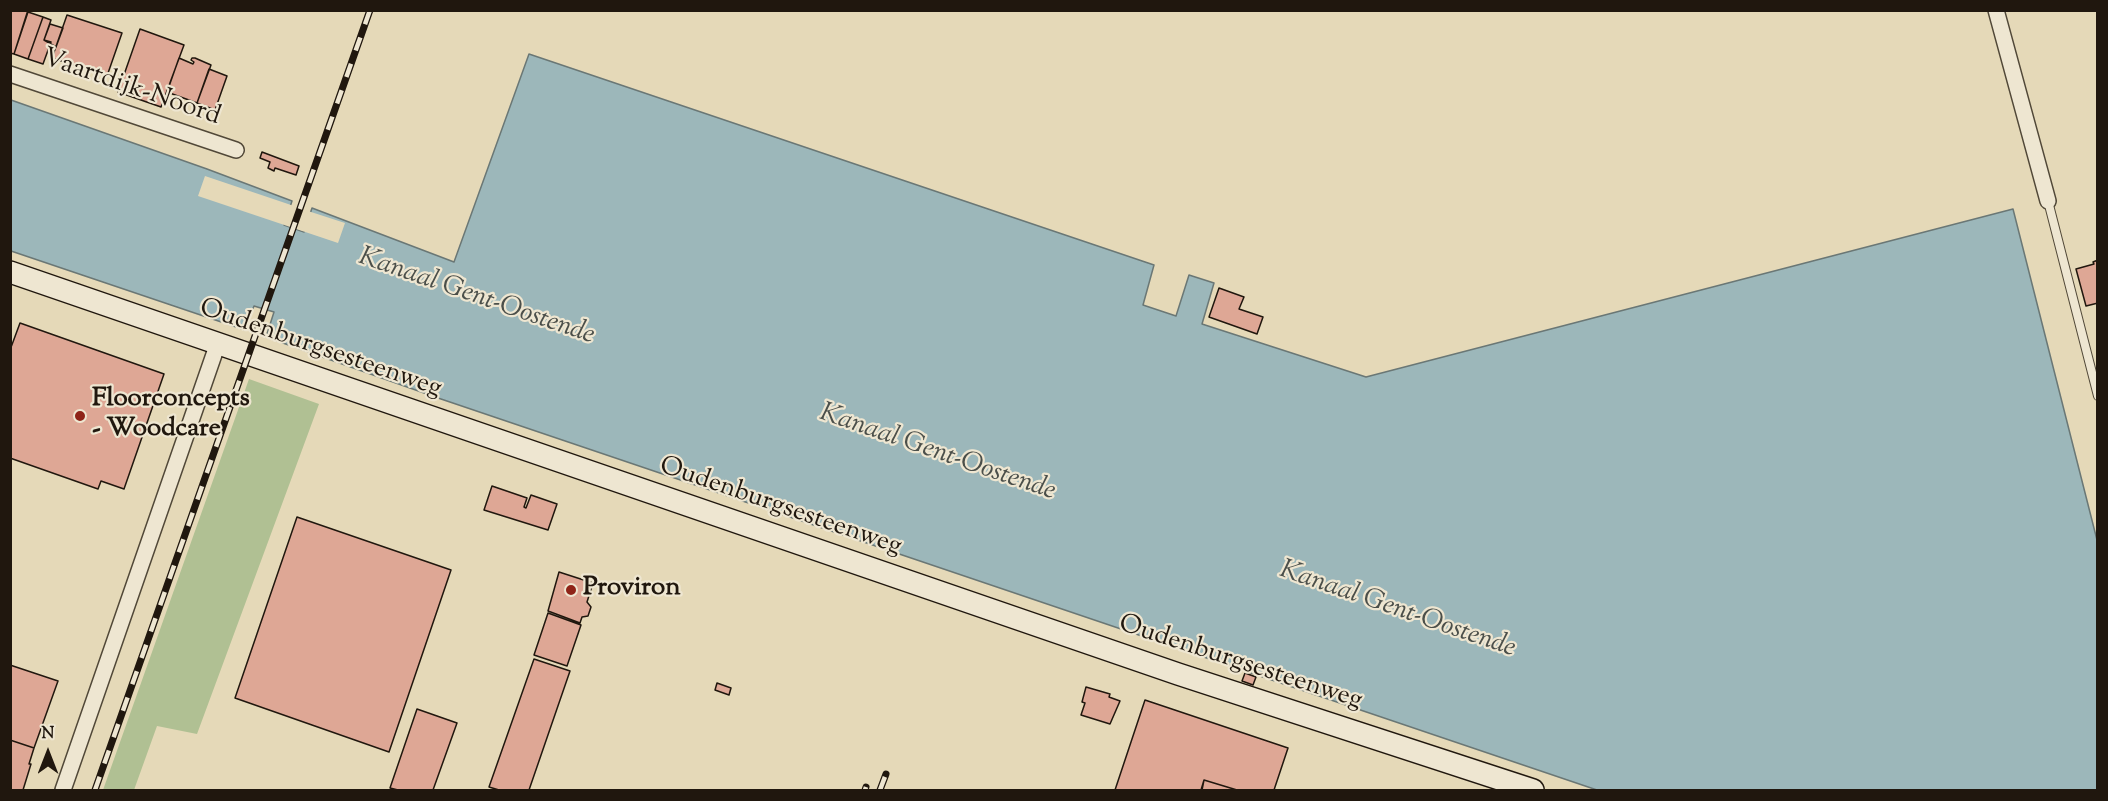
<!DOCTYPE html>
<style>
body{margin:0}
#map{position:relative;width:2108px;height:801px;overflow:hidden;background:#e5d9b8;font-family:"Sorts Mill Goudy",serif}
canvas{display:block}
.frame{position:absolute;inset:0;border:12px solid #20170e;pointer-events:none}
.north{position:absolute;left:18px;top:723px;width:60px;height:60px;-webkit-text-stroke:4px #eee6d1;paint-order:stroke;rotate:0deg;font-size:16px;font-weight:700;line-height:24px;text-align:center;color:#20170e}
.north::after{content:'';display:block;margin:auto;width:21px;height:27px;background:#20170e;clip-path:polygon(50% 0,100% 100%,50% 72%,0 100%)}
</style>
<div id="map">
<canvas width="2108" height="801"></canvas>
<div class="frame"></div>
<div class="north">N</div>
</div>
<script>
const g = document.querySelector('canvas').getContext('2d');
g.lineJoin = 'round';
function fill(path, color) {
  g.fillStyle = color;
  g.fill(path, 'evenodd');
}
function toPath(rows) {
  const path = new Path2D();
  for (const r of rows) {
    path.moveTo(r[0], r[1]);
    for (let i = 2; i < r.length; i += 2) path.lineTo(r[i], r[i + 1]);
  }
  return path;
}
function trace(path, color, width, dash) {
  g.strokeStyle = color;
  g.lineWidth = width;
  g.lineCap = dash ? 'butt' : 'round';
  g.setLineDash(dash || []);
  g.stroke(path);
}
function drawText(font, color, halo, rows, align = 'center') {
  g.font = font + ' "Sorts Mill Goudy",serif';
  g.lineWidth = 4.5;
  g.setLineDash([]);
  g.textBaseline = 'middle';
  g.strokeStyle = halo;
  g.fillStyle = color;
  for (const [text, x, y, turn = 0] of rows) {
    g.save();
    g.translate(x, y);
    g.rotate((+turn || 0) * Math.PI / 180);
    g.textAlign = isNaN(turn) ? turn : align;
    if (halo) g.strokeText(text, 0, 0);
    g.fillText(text, 0, 0);
    g.restore();
  }
}
fill(toPath([
 [249,379,319,404,197,734,157,726,134,790,103,790]
]), '#b0c093');
const water = toPath([
 [529,54,1154,265,1143,305,1176,316,1189,275,1214,283,1202,324,1366,377,2013,209,2097,540,2097,790,1597,790,441,399,266,337,274,312,254,306,245,330,11,251,11,100,207,169,292,201,284,225,304,232,312,208,454,262,529,54]
]);
fill(water, '#9cb7ba');
trace(water, '#6a7775', 1.5);
fill(toPath([
 [205,176,294,206,287,223,302,228,308,211,345,223,338,243,198,196]
]), '#e5d9b8');
const building = toPath([
 [10,10,28,10,14,54,10,53,10,10],
 [28,12,43,17,28,59,14,54,28,12],
 [67,15,122,33,107,76,52,58,67,15],
 [43,17,51,20,44,40,51,42,43,64,28,59,43,17],
 [50,24,63,28,56,47,44,40,50,24],
 [140,29,184,45,161,107,118,92,140,29],
 [179,58,193,64,194,62,191,60,192,58,195,58,211,65,197,103,167,92,179,58],
 [209,69,227,76,215,110,197,103,209,69],
 [262,152,299,166,296,175,275,168,274,171,268,168,270,162,260,158,262,152],
 [2098,260,2098,303,2086,306,2076,269,2094,264,2093,262,2098,260],
 [1219,288,1244,297,1239,309,1263,317,1257,334,1209,317,1219,288],
 [20,323,164,374,124,489,101,481,98,489,10,458,10,350,20,323],
 [492,486,527,498,524,507,526,508,531,495,557,504,548,530,484,510,492,486],
 [297,517,451,570,389,752,235,698,297,517],
 [559,572,593,583,587,602,591,607,588,616,582,617,580,623,548,611,559,572],
 [548,613,581,625,567,666,534,655,548,613],
 [534,659,570,671,529,790,499,790,489,787,534,659],
 [10,665,58,681,34,748,10,740,10,665],
 [1245,673,1256,677,1253,685,1242,681,1245,673],
 [717,683,731,688,729,695,715,690,717,683],
 [1086,687,1110,694,1109,697,1120,701,1110,724,1081,715,1085,703,1082,702,1086,687],
 [1145,700,1288,748,1274,790,1237,790,1204,780,1201,790,1115,790,1145,700],
 [417,709,457,723,433,790,398,790,390,788,417,709],
 [10,740,34,748,29,764,31,764,23,790,10,790,10,740],
 [1204,780,1237,790,1202,790,1204,780]
]);
fill(building, '#dea795');
trace(building, '#20170e', 1.5);
const lane = toPath([
 [2048,201,2098,396]
]);
const street = toPath([
 [1996,10,2048,201],
 [10,74,236,150],
 [63,790,218,343]
]);
const secondary = toPath([
 [10,272,1178,674,1533,790]
]);
trace(lane, '#514838', 10);
trace(street, '#514838', 18);
trace(secondary, '#20170e', 24);
trace(lane, '#eee6d1', 8);
trace(street, '#eee6d1', 15);
trace(secondary, '#eee6d1', 21);
const rail = toPath([
 [95,790,370,10],
 [865,790,866,787],
 [880,790,886,774]
]);
trace(rail, '#20170e', 7);
trace(rail, '#eee6d1', 4.5, [14]);
for (const [x, y, r, color] of [
 [80,416,6,"#8f2418"],
 [571,590,6,"#8f2418"]
]) {
  const dot = new Path2D();
  dot.arc(x, y, r, 0, 2 * Math.PI);
  g.fillStyle = color;
  g.fill(dot);
  trace(dot, '#eee6d1', 2);
}
drawText('26px', '#20170e', '#eee6d1', [
 ["Vaartdijk-Noord",131,89,19],
 ["Oudenburgsesteenweg",320,350,19],
 ["Oudenburgsesteenweg",780,508,19],
 ["Oudenburgsesteenweg",1240,664,18]
]);
drawText('bold 26px', '#20170e', '#eee6d1', [
 ["Floorconcepts",92,401],
 ["- Woodcare",92,431],
 ["Proviron",583,590]
], 'left');
drawText('italic 27px', '#4b4f4a', '#eee6d1', [
 ["Kanaal Gent-Oostende",476,298,19],
 ["Kanaal Gent-Oostende",937,454,19],
 ["Kanaal Gent-Oostende",1397,611,19]
]);
</script>
